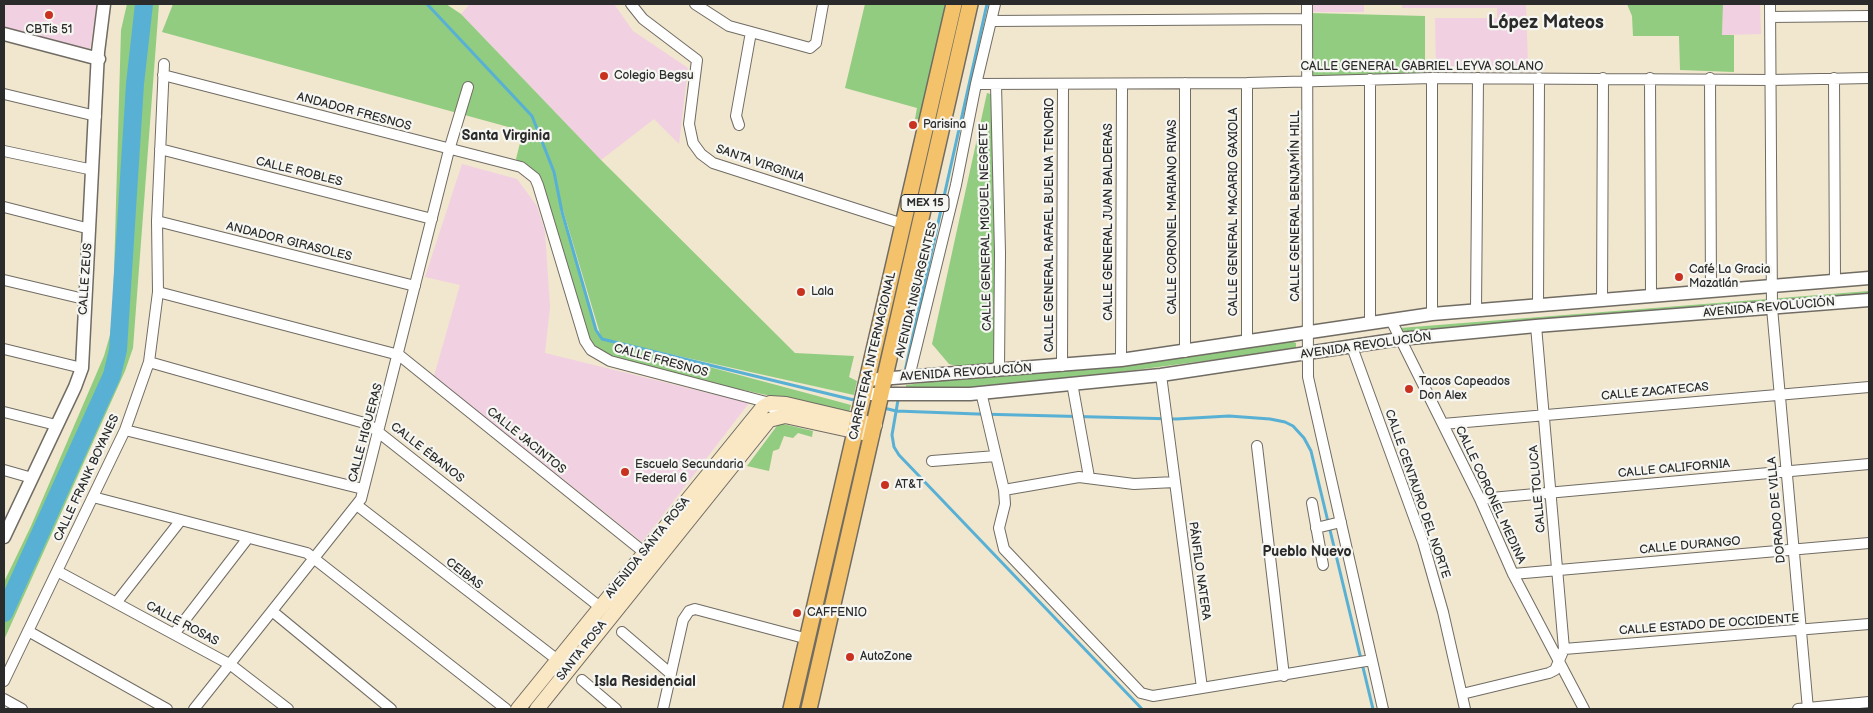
<!DOCTYPE html>
<meta charset="utf-8">
<style>
body{margin:0}
#map{position:relative;width:1873px;height:713px;overflow:hidden;background:#f1e6ce;font-family:"Balsamiq Sans",sans-serif}
canvas{display:block}
.frame{position:absolute;inset:0;border:5px solid #2b2b2b;pointer-events:none}
</style>
<div id="map">
<canvas width="1873" height="713"></canvas>
<div class="frame"></div>
</div>
<script>
const g = document.querySelector('canvas').getContext('2d');
g.lineJoin = 'round';
function fill(path, color) {
  g.fillStyle = color;
  g.fill(path, 'evenodd');
}
function toPath(rows) {
  const path = new Path2D();
  for (const r of rows) {
    path.moveTo(r[0], r[1]);
    for (let i = 2; i < r.length; i += 2) path.lineTo(r[i], r[i + 1]);
  }
  return path;
}
function trace(path, color, width, dash) {
  g.strokeStyle = color;
  g.lineWidth = width;
  g.lineCap = dash ? 'butt' : 'round';
  g.setLineDash(dash || []);
  g.stroke(path);
}
function drawText(font, color, halo, rows, align = 'center') {
  g.font = font + ' "Balsamiq Sans",sans-serif';
  g.lineWidth = 4.5;
  g.setLineDash([]);
  g.textBaseline = 'middle';
  g.strokeStyle = halo;
  g.fillStyle = color;
  for (const [text, x, y, turn = 0] of rows) {
    g.save();
    g.translate(x, y);
    g.rotate((+turn || 0) * Math.PI / 180);
    g.textAlign = isNaN(turn) ? turn : align;
    if (halo) g.strokeText(text, 0, 0);
    g.fillText(text, 0, 0);
    g.restore();
  }
}
fill(toPath([
 [4,4,97,4,90,49,4,27],
 [470,4,614,4,633,31,688,68,679,144,654,119,601,160,461,14],
 [1310,4,1364,4,1364,12,1310,12],
 [1402,4,1526,4,1528,67,1436,66,1435,18,1497,18,1497,8,1402,8],
 [1723,4,1760,4,1761,34,1722,35],
 [462,164,517,179,537,206,545,232,550,307,545,353,749,403,642,542,434,376,460,285,425,277]
]), '#f1d0e2');
fill(toPath([
 [127,4,159,4,133,348,125,371,4,640,4,582,31,526,104,356,110,335,113,308,121,30],
 [173,4,446,4,461,14,601,160,795,353,854,356,849,377,857,381,854,395,620,343,851,405,849,413,610,361,591,350,535,178,516,159,523,131,162,32],
 [560,210,563,210,601,337,596,330],
 [865,4,951,4,926,120,915,119,917,108,845,88],
 [1627,4,1723,4,1722,35,1734,35,1734,72,1680,70,1679,36,1633,36,1632,16],
 [1310,13,1425,16,1425,77,1309,78],
 [987,93,994,95,996,364,960,367,949,364,932,344],
 [1869,291,1869,297,1404,334,1400,328],
 [1290,340,1296,343,1296,349,1020,385,963,392,906,389,906,385],
 [779,423,813,431,812,437,798,433,793,438,784,436,779,449,773,451,769,471,747,466]
]), '#91cc80');
trace(toPath([
 [427,4,532,116,554,172,562,212,596,330,602,339,858,401],
 [905,371,987,4],
 [898,400,892,435,894,447,899,455,1142,709],
 [884,408,896,411,978,414,1176,419,1229,416,1270,419,1285,422,1293,426,1304,438,1311,451,1373,709]
]), '#58b1d5', 3);
trace(toPath([
 [4,613,112,375,118,350,135,84,144,4]
]), '#58b1d5', 18);
const minor = toPath([
 [631,4,643,19,697,60,689,124,693,143,701,154,713,163,903,224],
 [695,4,729,26,810,48,816,43,823,4],
 [1307,4,1308,377,1383,709],
 [1770,4,1772,308,1808,709],
 [1770,17,1869,16],
 [991,21,1307,19],
 [163,75,521,167,535,178,538,185,585,341,591,350,610,361,770,403,778,417],
 [1650,78,1651,295],
 [1710,78,1711,291],
 [1834,78,1835,281],
 [1370,79,1370,323],
 [1185,83,1185,352],
 [1247,83,1247,342],
 [976,84,1247,83,1432,78,1771,80,1869,78],
 [996,84,1000,253,999,370],
 [4,94,96,116],
 [739,125,736,116,751,32],
 [160,149,432,219],
 [4,151,93,170],
 [4,207,90,229],
 [157,221,415,286],
 [4,280,84,299],
 [158,292,399,355,650,557],
 [1602,299,1603,78],
 [1538,305,1539,78],
 [1476,310,1478,78],
 [1432,314,1432,78],
 [1391,320,1480,499,1513,574,1584,709],
 [1536,326,1564,649],
 [1352,347,1423,542,1443,612,1465,709],
 [4,349,82,368],
 [1121,360,1122,84],
 [149,362,368,424,600,607],
 [1062,366,1063,84],
 [1161,375,1202,688,1372,660],
 [909,377,956,185,976,84,995,4],
 [1072,383,1089,477],
 [981,392,1004,490,1005,504,999,528,1004,549,1141,693,1153,696,1202,688],
 [4,412,56,425],
 [1443,424,1869,387],
 [125,430,363,489],
 [1257,446,1284,676],
 [932,461,996,456],
 [4,470,32,478],
 [1004,490,1079,477,1134,484,1175,482],
 [93,497,307,553,506,709],
 [1480,499,1869,464],
 [1312,503,1323,565],
 [358,506,568,668],
 [1316,528,1341,522],
 [57,571,231,665,288,709],
 [1513,574,1869,543],
 [116,603,181,520],
 [272,611,391,709],
 [28,631,167,709],
 [622,632,671,674],
 [174,634,248,538],
 [582,680,616,709],
 [4,681,125,430,149,362,158,292,157,221,164,64],
 [1462,694,1549,673,1555,670,1564,649,1869,624],
 [4,699,22,709],
 [194,709,361,499,449,150,468,87],
 [663,709,683,620,689,611,695,609,808,639],
 [1798,709,1869,702]
]);
const tertiary = toPath([
 [4,34,99,59],
 [867,380,1121,360,1432,314,1869,278],
 [864,394,970,394,1161,375,1400,339,1536,326,1869,300],
 [4,537,75,387,82,368,98,52,104,4]
]);
const secondary = toPath([
 [518,709,763,407,770,403,786,404,875,425],
 [537,709,769,420,785,416,872,435]
]);
const primary = toPath([
 [791,709,954,4],
 [809,709,970,4]
]);
trace(minor, '#706c64', 12);
trace(tertiary, '#706c64', 15);
trace(secondary, '#706c64', 16);
trace(primary, '#706c64', 18);
trace(minor, '#fff', 10);
trace(tertiary, '#fff', 12);
trace(secondary, '#fae7c3', 14);
trace(primary, '#f3c26a', 15);
for (const [x, y, r, color] of [
 [49,15,5,"#c8321e"],
 [604,76,5,"#c8321e"],
 [913,125,5,"#c8321e"],
 [1679,277,5,"#c8321e"],
 [801,292,5,"#c8321e"],
 [1409,389,5,"#c8321e"],
 [625,472,5,"#c8321e"],
 [885,485,5,"#c8321e"],
 [797,613,5,"#c8321e"],
 [850,657,5,"#c8321e"]
]) {
  const dot = new Path2D();
  dot.arc(x, y, r, 0, 2 * Math.PI);
  g.fillStyle = color;
  g.fill(dot);
  trace(dot, '#f6f6f2', 2);
}
for (const [x, y, w] of [
 [925,203,48]
]) {
  const box = new Path2D();
  box.roundRect(x - w / 2, y - 8.5, w, 17, 4);
  g.fillStyle = '#f6f6f2';
  g.fill(box);
  trace(box, '#2b2b2b', 1);
}
drawText('bold 11px', '#2b2b2b', null, [
 ["MEX 15",925,203]
]);
drawText('12px', '#2b2b2b', '#f6f6f2', [
 ["CBTis 51",49,30,"center"],
 ["Colegio Begsu",614,76],
 ["Parisina",923,125],
 ["Café La Gracia",1689,270],
 ["Mazatlán",1689,284],
 ["Lala",811,292],
 ["Tacos Capeados",1419,382],
 ["Don Alex",1419,396],
 ["Escuela Secundaria",635,465],
 ["Federal 6",635,479],
 ["AT&T",895,485],
 ["CAFFENIO",807,613],
 ["AutoZone",860,657]
], 'left');
drawText('12px', '#2b2b2b', '#f6f6f2', [
 ["CALLE GENERAL GABRIEL LEYVA SOLANO",1422,67],
 ["ANDADOR FRESNOS",354,112,15],
 ["SANTA VIRGINIA",760,164,19],
 ["CALLE ROBLES",299,172,14],
 ["CALLE GENERAL BENJAMÍN HILL",1296,206,-90],
 ["CALLE GENERAL MACARIO GAXIOLA",1234,212,-90],
 ["CALLE CORONEL MARIANO RIVAS",1173,217,-90],
 ["CALLE GENERAL JUAN BALDERAS",1109,222,-90],
 ["CALLE GENERAL RAFAEL BUELNA TENORIO",1050,225,-90],
 ["CALLE GENERAL MIGUEL NEGRETE",986,227,-91],
 ["ANDADOR GIRASOLES",289,242,14],
 ["CALLE ZEUS",86,279,-86],
 ["AVENIDA INSURGENTES",917,290,-76],
 ["AVENIDA REVOLUCIÓN",1769,308,-5],
 ["AVENIDA REVOLUCIÓN",1366,346,-8],
 ["CARRETERA INTERNACIONAL",873,356,-77],
 ["CALLE FRESNOS",661,361,15],
 ["AVENIDA REVOLUCIÓN",966,373,-4],
 ["CALLE ZACATECAS",1655,392,-5],
 ["CALLE HIGUERAS",366,433,-75],
 ["CALLE JACINTOS",526,441,39],
 ["CALLE ÉBANOS",427,453,38],
 ["CALLE CALIFORNIA",1674,469,-5],
 ["CALLE FRANK BOYANES",87,478,-65],
 ["CALLE TOLUCA",1538,489,-95],
 ["CALLE CENTAURO DEL NORTE",1417,494,71],
 ["CALLE CORONEL MEDINA",1490,495,65],
 ["DORADO DE VILLA",1777,510,-95],
 ["CALLE DURANGO",1690,546,-5],
 ["AVENIDA SANTA ROSA",648,548,-51],
 ["PÁNFILO NATERA",1199,571,82],
 ["CEIBAS",464,574,38],
 ["CALLE ROSAS",182,624,28],
 ["CALLE ESTADO DE OCCIDENTE",1709,625,-4],
 ["SANTA ROSA",582,651,-52]
]);
drawText('bold 14px', '#2b2b2b', '#f6f6f2', [
 ["Santa Virginia",506,136],
 ["Pueblo Nuevo",1307,552],
 ["Isla Residencial",645,682]
]);
drawText('bold 18px', '#2b2b2b', '#f6f6f2', [
 ["López Mateos",1546,23]
]);
</script>
